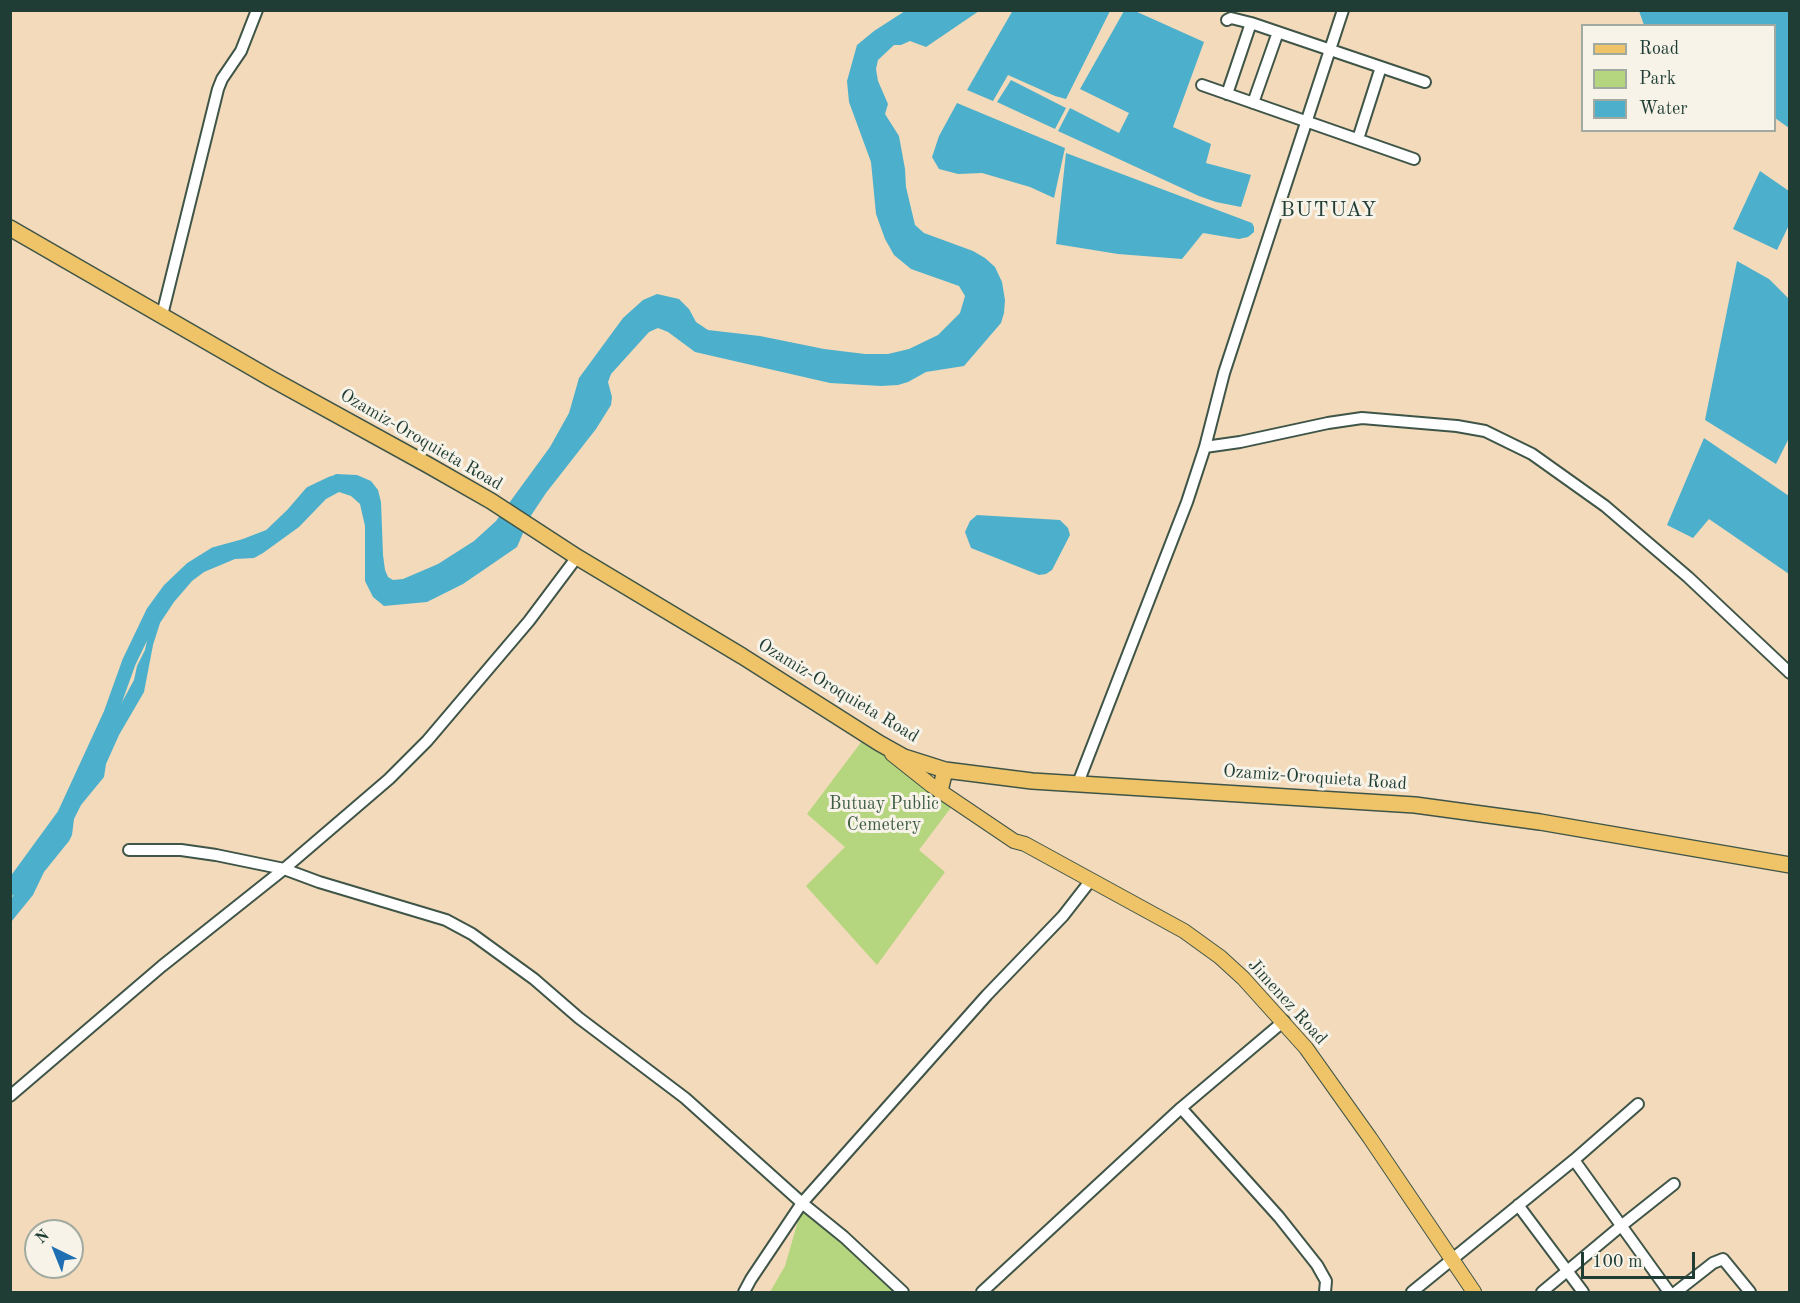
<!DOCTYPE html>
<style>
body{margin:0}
#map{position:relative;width:1800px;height:1303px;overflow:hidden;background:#f3daba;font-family:"Old Standard TT",serif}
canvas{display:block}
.frame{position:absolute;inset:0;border:12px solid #1f3d34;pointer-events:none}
.legend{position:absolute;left:1581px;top:24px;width:195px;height:108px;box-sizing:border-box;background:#f7f3e8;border:2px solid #a1aaa0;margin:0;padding:8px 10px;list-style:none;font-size:18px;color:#1f3d34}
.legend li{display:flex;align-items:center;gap:12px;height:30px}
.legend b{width:30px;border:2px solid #a1aaa0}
.north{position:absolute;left:24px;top:1219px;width:60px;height:60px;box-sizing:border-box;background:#f7f3e8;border:2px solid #a1aaa0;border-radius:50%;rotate:317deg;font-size:16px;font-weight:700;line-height:24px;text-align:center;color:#1f3d34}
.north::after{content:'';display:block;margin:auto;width:21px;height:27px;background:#1f6fb2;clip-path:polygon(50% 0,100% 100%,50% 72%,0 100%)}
.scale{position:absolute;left:1581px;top:1252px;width:114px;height:27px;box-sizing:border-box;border:3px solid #1f3d34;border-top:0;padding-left:8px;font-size:18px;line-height:21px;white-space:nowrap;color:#1f3d34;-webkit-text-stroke:4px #f7f3e8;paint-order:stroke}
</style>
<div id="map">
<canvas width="1800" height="1303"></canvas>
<div class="frame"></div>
<ul class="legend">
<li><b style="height:8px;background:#efc469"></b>Road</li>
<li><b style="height:16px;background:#b5d67f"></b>Park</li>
<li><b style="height:16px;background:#4cb0cc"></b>Water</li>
</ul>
<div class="north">N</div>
<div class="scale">100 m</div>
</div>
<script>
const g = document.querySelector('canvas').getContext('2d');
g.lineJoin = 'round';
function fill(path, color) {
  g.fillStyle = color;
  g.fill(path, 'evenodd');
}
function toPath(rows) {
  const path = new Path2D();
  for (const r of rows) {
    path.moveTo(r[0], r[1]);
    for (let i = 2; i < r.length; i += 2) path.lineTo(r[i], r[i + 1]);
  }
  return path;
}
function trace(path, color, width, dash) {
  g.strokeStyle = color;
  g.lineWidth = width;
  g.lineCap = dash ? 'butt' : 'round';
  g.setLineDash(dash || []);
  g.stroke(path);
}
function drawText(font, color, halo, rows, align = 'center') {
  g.font = font + ' "Old Standard TT",serif';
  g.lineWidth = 6;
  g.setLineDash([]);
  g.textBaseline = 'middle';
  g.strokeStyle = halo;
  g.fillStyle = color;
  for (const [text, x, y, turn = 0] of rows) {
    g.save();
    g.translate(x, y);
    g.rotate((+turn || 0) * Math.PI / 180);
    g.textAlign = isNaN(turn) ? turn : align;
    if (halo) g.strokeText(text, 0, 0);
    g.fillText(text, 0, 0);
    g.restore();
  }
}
fill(toPath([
 [865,737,953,805,919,850,945,872,877,965,806,886,845,847,807,814],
 [802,1207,897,1292,770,1292,785,1266]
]), '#b5d67f');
fill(toPath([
 [1013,10,1110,11,1066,99,1055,96,1008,75,993,101,967,90],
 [905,11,979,11,926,47,910,41,901,45,894,45,878,60,876,69,878,81,888,104,885,114,899,136,905,169,906,187,915,225,924,233,973,251,985,258,995,267,1002,282,1005,300,1004,313,1001,323,964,366,926,372,908,382,898,385,881,386,830,383,695,352,668,332,658,328,649,332,611,374,608,382,612,397,611,405,596,429,546,493,530,517,517,547,463,584,427,602,384,606,373,597,365,581,365,526,360,504,351,496,339,492,326,499,299,527,263,553,254,558,235,559,204,572,192,581,174,602,160,623,153,645,144,692,119,735,106,764,104,777,81,805,74,819,72,835,69,841,44,872,33,895,11,922,11,899,59,827,77,796,101,741,134,680,137,666,145,650,150,626,160,606,187,576,214,558,269,541,328,478,336,474,357,475,371,481,378,490,381,502,383,555,385,570,388,577,393,580,403,579,438,564,474,541,496,521,550,447,569,413,579,378,623,318,643,300,657,294,679,299,689,309,696,322,708,330,760,336,824,349,865,354,888,354,909,349,938,335,960,313,965,296,959,286,911,269,894,255,885,239,876,214,871,162,849,102,847,81,857,45,874,31],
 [1124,11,1135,11,1204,42,1173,127,1211,144,1206,163,1251,175,1241,207,1216,202,1199,196,1058,131,1070,108,1119,133,1129,113,1080,89],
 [1639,11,1789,11,1789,128,1775,118,1774,26,1644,25],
 [1011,80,1066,108,1055,129,997,102],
 [957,103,1065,148,1054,198,1030,187,982,173,958,174,939,169,932,157,939,136],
 [1066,153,1252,223,1254,227,1254,232,1248,237,1239,239,1203,233,1182,259,1118,254,1056,244],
 [1760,171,1789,191,1789,225,1777,250,1733,229],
 [1737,261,1769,279,1789,299,1789,438,1776,464,1705,420],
 [1704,438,1789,496,1789,574,1709,519,1693,538,1667,525],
 [977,515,1060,520,1068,528,1070,535,1052,570,1046,574,1039,575,971,548,965,532,970,521]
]), '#4cb0cc');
trace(toPath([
 [10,889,64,815,110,715,129,662,153,612,169,590,191,569,215,554,244,546,270,536,292,515,311,493,332,483]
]), '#4cb0cc', 14);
const minor = toPath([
 [1227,20,1231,18,1251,23,1425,82],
 [1202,85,1414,159],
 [1227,94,1251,23],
 [1253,103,1278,32],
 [1358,139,1381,67],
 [162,315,218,89,222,79,241,51,257,10],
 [1205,447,1240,442,1328,423,1362,418,1457,426,1485,431,1532,454,1605,506,1688,577,1790,673],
 [1078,783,1187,502,1205,447,1224,373,1343,10],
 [129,850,181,850,216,855,284,869,319,882,446,920,472,934,534,979,579,1018,685,1098,802,1203,844,1237,903,1292],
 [10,1096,162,966,284,869,389,779,427,741,529,621,577,557],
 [1181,1108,1279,1217,1317,1265,1326,1281,1325,1292],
 [1574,1160,1669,1292],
 [1518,1205,1583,1292],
 [744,1292,751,1279,802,1203,987,995,1063,916,1091,880],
 [982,1292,1181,1108,1284,1021],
 [1412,1292,1574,1160,1638,1104],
 [1542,1292,1621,1226,1674,1184],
 [1676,1292,1713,1263,1723,1259,1750,1292]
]);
const major = toPath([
 [892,754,931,785,1014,841,1025,844,1184,931,1220,957,1243,978,1306,1048,1370,1138,1474,1292]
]);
const highway = toPath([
 [10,228,270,378,428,465,491,501,577,557,742,656,879,743,904,757,945,770,1032,781,1415,805,1540,822,1790,865],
 [940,791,945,770]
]);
trace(minor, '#3f5548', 14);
trace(major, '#3f5548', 16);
trace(highway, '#3f5548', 18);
trace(minor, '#fff', 10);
trace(major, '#efc469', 14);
trace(highway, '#efc469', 15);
drawText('18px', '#1f3d34', '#f7f3e8', [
 ["Ozamiz-Oroquieta Road",421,440,30],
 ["Ozamiz-Oroquieta Road",838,691,31],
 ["Ozamiz-Oroquieta Road",1315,778,4],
 ["Jimenez Road",1287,1002,48]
]);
drawText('18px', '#3d5c43', '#f7f3e8', [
 ["Butuay Public",884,804],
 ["Cemetery",884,825]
]);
g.letterSpacing = '1.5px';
drawText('21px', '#1f3d34', '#f7f3e8', [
 ["BUTUAY",1329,210]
]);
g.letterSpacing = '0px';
</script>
